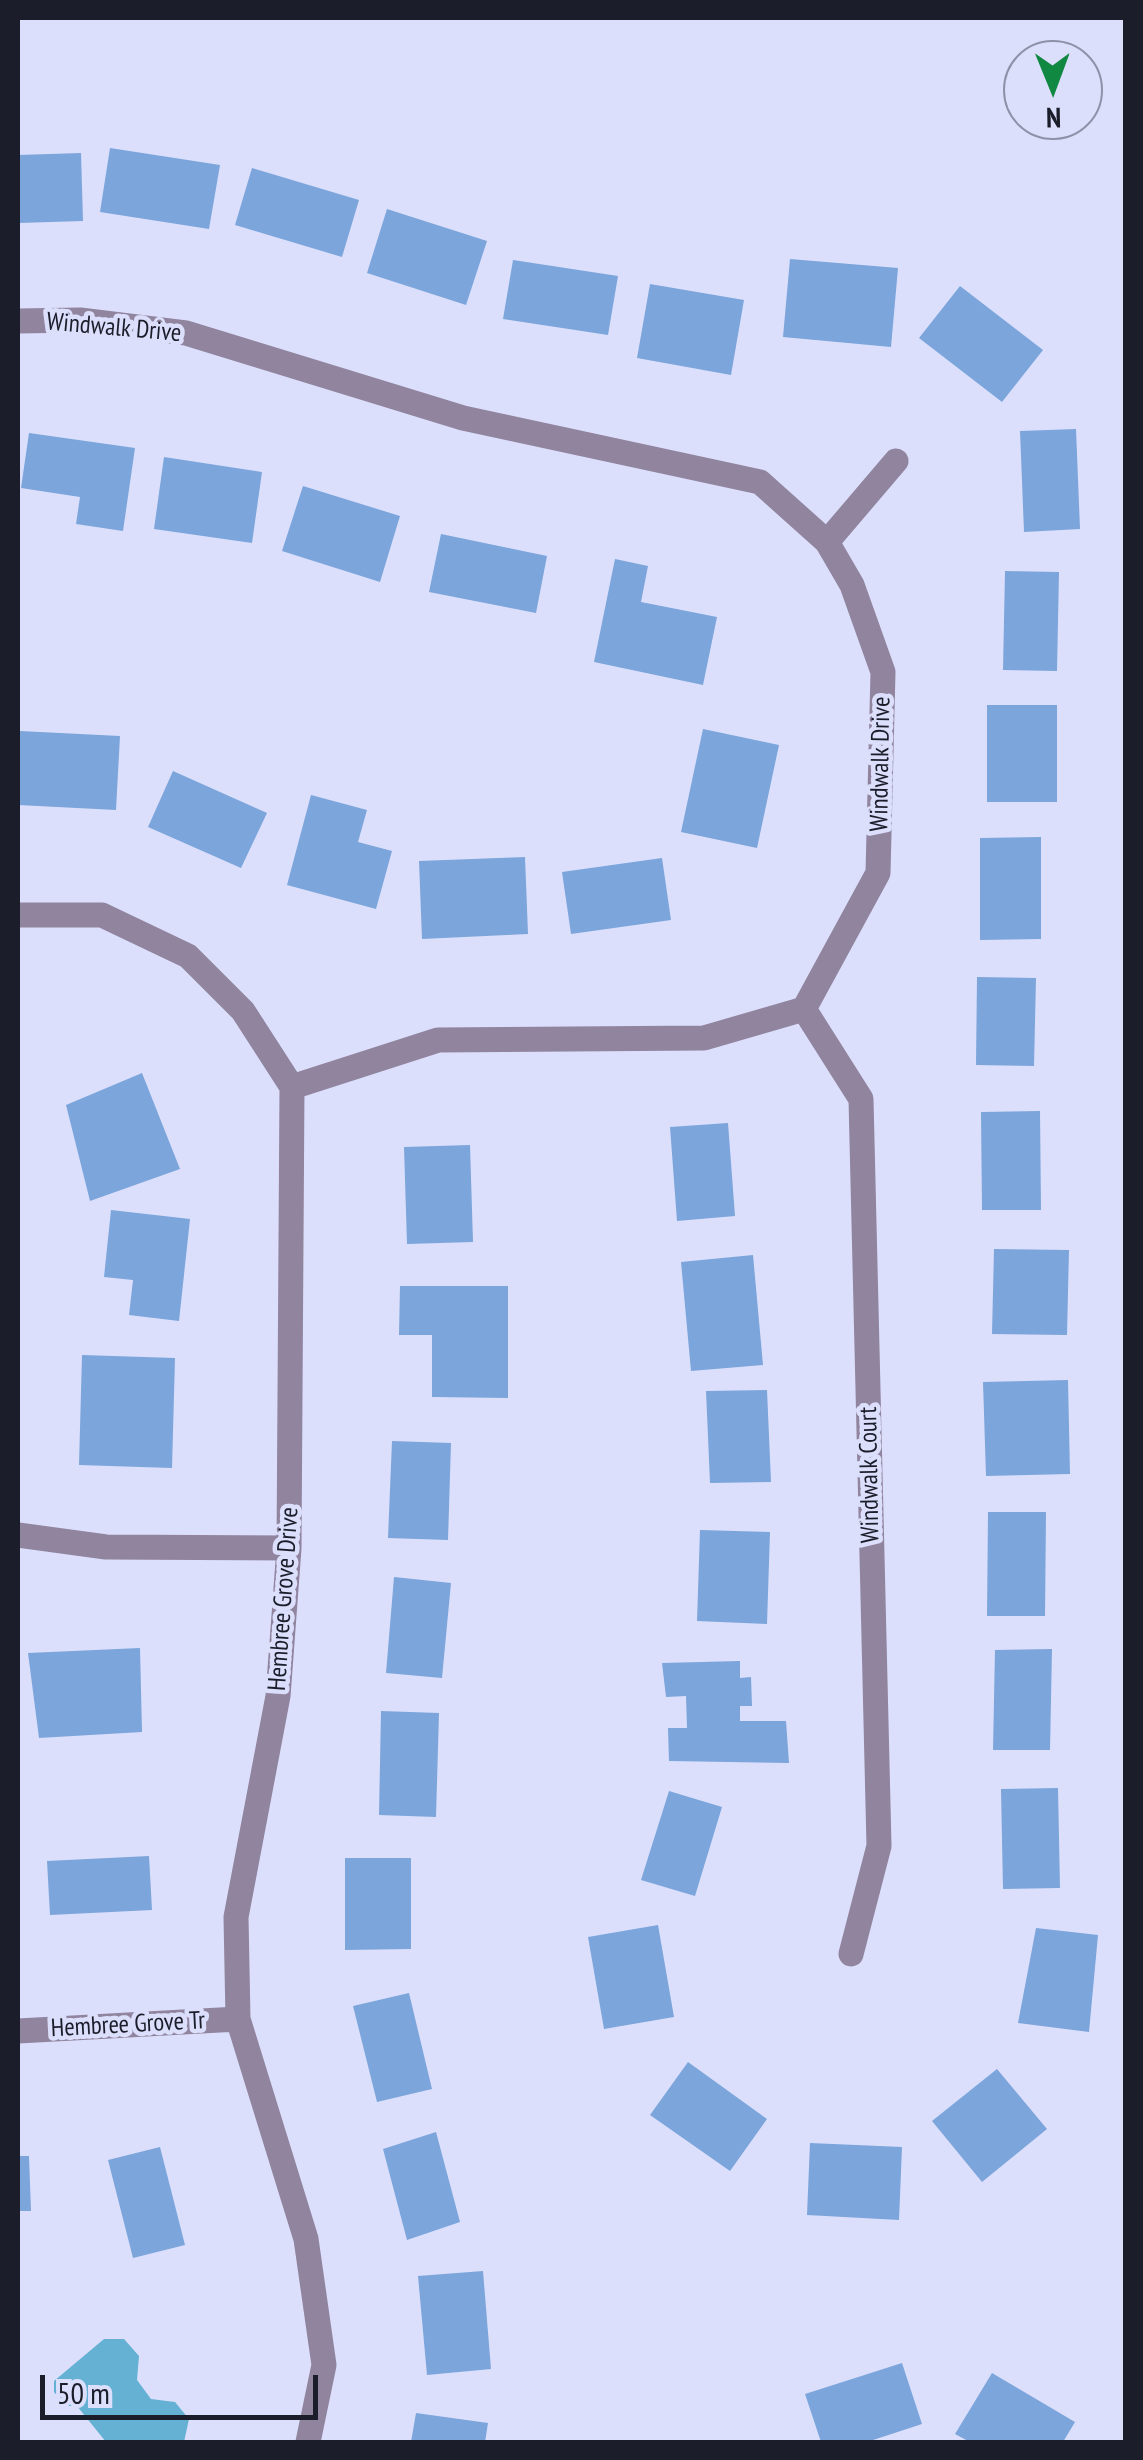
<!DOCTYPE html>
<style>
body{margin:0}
#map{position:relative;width:1143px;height:2460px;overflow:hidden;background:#dcdffc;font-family:"PT Sans Narrow",sans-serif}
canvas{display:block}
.frame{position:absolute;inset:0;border:20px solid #1c1d2a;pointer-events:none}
.north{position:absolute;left:1003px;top:40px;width:100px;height:100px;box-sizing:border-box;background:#dcdffc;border:2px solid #8f91a8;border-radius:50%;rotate:179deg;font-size:28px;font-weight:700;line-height:40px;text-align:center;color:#1c1d2a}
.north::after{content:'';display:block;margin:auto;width:35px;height:45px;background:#118842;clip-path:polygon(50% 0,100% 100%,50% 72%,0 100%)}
.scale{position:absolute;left:40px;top:2375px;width:278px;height:45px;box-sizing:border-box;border:5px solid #1c1d2a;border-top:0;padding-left:12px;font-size:30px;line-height:35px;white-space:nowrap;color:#1c1d2a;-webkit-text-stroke:8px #dcdffc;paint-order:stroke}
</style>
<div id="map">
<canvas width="1143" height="2460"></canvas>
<div class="frame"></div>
<div class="north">N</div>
<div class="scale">50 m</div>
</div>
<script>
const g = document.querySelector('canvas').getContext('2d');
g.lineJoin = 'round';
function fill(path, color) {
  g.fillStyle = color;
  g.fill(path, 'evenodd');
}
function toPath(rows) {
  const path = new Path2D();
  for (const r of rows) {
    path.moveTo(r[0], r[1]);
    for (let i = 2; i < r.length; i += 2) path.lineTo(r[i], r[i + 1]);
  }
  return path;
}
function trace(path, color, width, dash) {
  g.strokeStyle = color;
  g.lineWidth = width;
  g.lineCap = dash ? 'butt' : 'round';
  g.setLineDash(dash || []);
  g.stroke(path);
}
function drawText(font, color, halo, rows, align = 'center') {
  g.font = font + ' "PT Sans Narrow",sans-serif';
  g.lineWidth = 9;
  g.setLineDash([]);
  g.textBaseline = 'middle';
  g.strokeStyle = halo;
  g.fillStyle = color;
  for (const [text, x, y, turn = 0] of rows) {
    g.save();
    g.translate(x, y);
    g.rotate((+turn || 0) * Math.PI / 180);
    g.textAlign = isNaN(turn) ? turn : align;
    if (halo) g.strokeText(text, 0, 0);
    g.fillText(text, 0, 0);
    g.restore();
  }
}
fill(toPath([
 [104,2339,124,2339,139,2356,137,2380,151,2399,175,2402,189,2419,184,2442,106,2442,77,2406,66,2406,54,2392,54,2381]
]), '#64b1d4');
fill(toPath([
 [110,148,220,165,209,229,100,212],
 [81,153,83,221,18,223,18,155],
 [252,168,359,200,342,257,235,225],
 [387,209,487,241,466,305,367,273],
 [790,259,898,268,891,347,783,337],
 [513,260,618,276,608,335,503,319],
 [650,284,744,300,731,375,637,358],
 [960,286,1043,350,1002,402,919,338],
 [1076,429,1080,529,1024,532,1020,431],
 [29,433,135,448,123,531,76,524,80,497,21,488],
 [164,457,262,472,252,543,154,529],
 [303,486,400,516,380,582,282,551],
 [441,534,547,556,536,613,429,592],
 [615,559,648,566,641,602,717,617,703,685,594,662],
 [1005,571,1059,572,1057,671,1003,670],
 [987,705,1057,705,1057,802,987,802],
 [703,729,779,745,757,848,681,832],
 [20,731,120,736,116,810,18,805],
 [173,771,267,813,241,868,148,827],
 [311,795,367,810,358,842,392,851,376,909,287,885],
 [1041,837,1041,939,980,940,980,838],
 [525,857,528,934,422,939,419,861],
 [662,858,671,920,571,934,562,872],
 [977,977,1036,978,1034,1066,976,1065],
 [142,1073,180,1169,90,1201,66,1105],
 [1040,1111,1041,1210,982,1210,981,1112],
 [728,1123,735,1216,677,1221,670,1127],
 [470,1145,473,1242,407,1244,404,1147],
 [111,1210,190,1219,179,1321,129,1315,133,1280,104,1277],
 [994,1249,1069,1250,1067,1335,992,1334],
 [753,1255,763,1365,691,1371,681,1262],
 [400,1286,508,1286,508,1398,432,1397,432,1335,399,1335],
 [82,1355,175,1358,172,1468,79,1465],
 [1068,1380,1070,1474,986,1476,983,1382],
 [767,1390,771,1482,710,1483,706,1391],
 [392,1441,451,1443,448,1540,388,1538],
 [988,1512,1046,1512,1045,1616,987,1616],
 [700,1530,770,1532,767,1624,697,1621],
 [394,1577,451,1583,442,1678,386,1673],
 [140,1648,142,1732,39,1738,28,1653],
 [1052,1649,1050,1750,993,1750,995,1650],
 [740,1661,740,1678,751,1677,752,1706,740,1706,740,1721,786,1721,789,1763,669,1761,668,1728,687,1728,686,1696,666,1697,662,1663],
 [381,1711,439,1713,436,1817,379,1815],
 [1058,1788,1060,1888,1003,1889,1001,1789],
 [669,1791,722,1807,695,1896,641,1880],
 [149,1856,152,1910,50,1915,47,1861],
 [345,1858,411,1858,411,1949,345,1950],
 [658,1925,674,2017,604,2029,588,1937],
 [1036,1928,1098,1935,1089,2032,1018,2023],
 [409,1993,432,2089,377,2102,353,2006],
 [688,2062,767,2119,730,2171,650,2115],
 [997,2069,1047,2129,982,2182,932,2121],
 [436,2132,460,2222,407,2240,383,2149],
 [810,2143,902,2147,899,2220,807,2215],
 [160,2147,185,2245,133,2258,108,2160],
 [18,2156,29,2156,31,2211,18,2211],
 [483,2271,491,2369,427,2375,418,2276],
 [902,2363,922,2424,867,2442,821,2442,805,2394],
 [992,2373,1075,2422,1063,2442,970,2442,955,2434],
 [416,2413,488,2423,485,2442,411,2442]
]), '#7ba5db');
trace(toPath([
 [18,321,80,320,186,333,463,418,760,482,827,542,852,585,883,672,878,873,804,1009,704,1038,438,1040,292,1087],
 [827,542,896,461],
 [18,915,102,915,188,956,243,1011,292,1087,289,1548,278,1696,236,1917,238,2019,306,2239,324,2365,308,2442],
 [804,1009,861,1099,879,1846,851,1954],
 [18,1535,106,1547,289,1548],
 [18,2031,238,2019]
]), '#90849e', 25);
drawText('25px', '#1c1d2a', '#dcdffc', [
 ["Windwalk Drive",114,328,5],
 ["Windwalk Drive",881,764,-89],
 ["Windwalk Court",870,1475,-91],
 ["Hembree Grove Drive",284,1599,-86],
 ["Hembree Grove Tr",128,2025,-3]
]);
</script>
